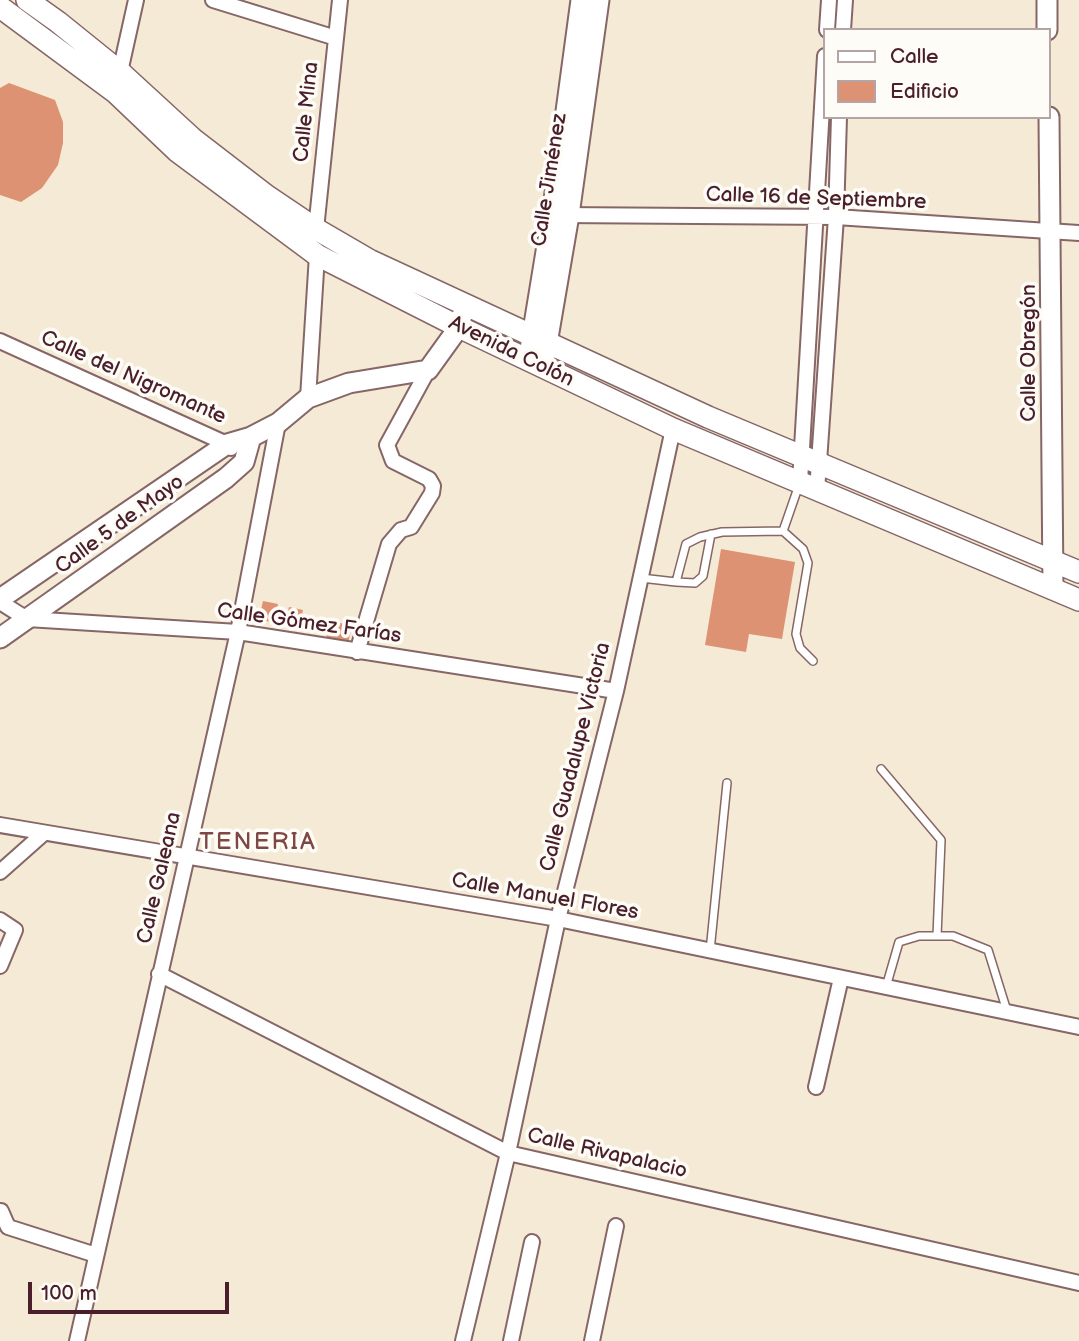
<!DOCTYPE html>
<meta charset="utf-8">
<style>
body{margin:0}
#map{position:relative;width:1079px;height:1341px;overflow:hidden;background:#f5ead5;font-family:"Balsamiq Sans",sans-serif}
canvas{display:block}
.legend{position:absolute;left:823px;top:28px;width:228px;height:91px;box-sizing:border-box;background:#fdfcf7;border:2px solid #b5a4a5;margin:0;padding:9px 12px;list-style:none;font-size:21px;color:#4a1f2b}
.legend li{display:flex;align-items:center;gap:14px;height:35px}
.legend b{width:35px;border:2px solid #b5a4a5}
.scale{position:absolute;left:28px;top:1282px;width:201px;height:32px;box-sizing:border-box;border:4px solid #4a1f2b;border-top:0;padding-left:9px;font-size:21px;line-height:24px;white-space:nowrap;color:#4a1f2b;-webkit-text-stroke:5px #fdfcf7;paint-order:stroke}
</style>
<div id="map">
<canvas width="1079" height="1341"></canvas>
<ul class="legend">
<li><b style="height:9px;background:#fff"></b>Calle</li>
<li><b style="height:19px;background:#dd9273"></b>Edificio</li>
</ul>
<div class="scale">100 m</div>
</div>
<script>
const g = document.querySelector('canvas').getContext('2d');
g.lineJoin = 'round';
function fill(path, color) {
  g.fillStyle = color;
  g.fill(path, 'evenodd');
}
function toPath(rows) {
  const path = new Path2D();
  for (const r of rows) {
    path.moveTo(r[0], r[1]);
    for (let i = 2; i < r.length; i += 2) path.lineTo(r[i], r[i + 1]);
  }
  return path;
}
function trace(path, color, width, dash) {
  g.strokeStyle = color;
  g.lineWidth = width;
  g.lineCap = dash ? 'butt' : 'round';
  g.setLineDash(dash || []);
  g.stroke(path);
}
function drawText(font, color, halo, rows, align = 'center') {
  g.font = font + ' "Balsamiq Sans",sans-serif';
  g.lineWidth = 7;
  g.setLineDash([]);
  g.textBaseline = 'middle';
  g.strokeStyle = halo;
  g.fillStyle = color;
  for (const [text, x, y, turn = 0] of rows) {
    g.save();
    g.translate(x, y);
    g.rotate((+turn || 0) * Math.PI / 180);
    g.textAlign = isNaN(turn) ? turn : align;
    if (halo) g.strokeText(text, 0, 0);
    g.fillText(text, 0, 0);
    g.restore();
  }
}
fill(toPath([
 [9,83,55,100,63,122,63,143,58,165,42,188,21,202,0,195,0,88],
 [721,549,795,562,782,639,749,634,746,652,705,645],
 [263,601,278,604,274,623,259,619],
 [289,607,303,610,299,629,284,625],
 [329,621,352,625,348,644,326,640]
]), '#dd9273');
const lane = toPath([
 [799,485,783,531,803,549,808,563,796,634,800,648,813,661],
 [641,578,676,582,686,544,700,537,722,532,783,531],
 [676,582,695,583,703,576,711,534],
 [881,769,941,840,937,936],
 [710,951,727,783],
 [886,987,899,942,919,936,953,936,988,950,1007,1011]
]);
const street = toPath([
 [213,0,336,38],
 [827,30,829,0],
 [843,30,845,0],
 [120,72,136,0],
 [559,215,836,217,1079,233],
 [316,229,340,0],
 [0,341,227,444,231,448],
 [308,398,317,255],
 [800,482,825,56],
 [817,491,836,217,839,117],
 [0,602,27,619,238,632,616,691],
 [357,652,389,544,401,530,411,527,432,493,433,486,429,479,393,461,387,445,428,370],
 [0,825,558,919,1079,1027],
 [0,872,44,833],
 [0,920,15,930,0,966],
 [159,974,508,1153,1079,1283],
 [816,1087,841,978],
 [1,1211,8,1227,96,1255],
 [77,1341,238,632,278,423],
 [463,1341,508,1153,558,919,616,691,673,429],
 [511,1341,532,1242],
 [592,1341,616,1226]
]);
const secondary = toPath([
 [1047,0,1047,30],
 [1049,117,1053,589],
 [530,349,552,215,581,0],
 [543,367,569,215,599,0],
 [0,599,227,444,251,437,278,423,308,398,349,383,428,370,459,327,462,315],
 [0,638,226,478,244,462,251,437]
]);
const primary = toPath([
 [27,0,58,22,120,72,193,139,267,196,316,229,371,261,708,417,1079,572],
 [0,7,115,92,177,151,317,255,459,327,673,429,1079,600]
]);
trace(lane, '#866666', 10);
trace(street, '#866666', 18);
trace(secondary, '#866666', 23);
trace(primary, '#866666', 24);
trace(lane, '#fff', 7);
trace(street, '#fff', 14);
trace(secondary, '#fff', 19);
trace(primary, '#fff', 21);
drawText('21px', '#4a1f2b', '#fdfcf7', [
 ["Calle Mina",307,112,-84],
 ["Calle Jiménez",550,180,-81],
 ["Calle 16 de Septiembre",816,199,2],
 ["Avenida Colón",511,352,26],
 ["Calle Obregón",1030,353,-90],
 ["Calle del Nigromante",133,378,24],
 ["Calle 5 de Mayo",120,525,-36],
 ["Calle Gómez Farías",309,624,8],
 ["Calle Guadalupe Victoria",576,757,-76],
 ["Calle Galeana",160,878,-77],
 ["Calle Manuel Flores",545,897,10],
 ["Calle Rivapalacio",607,1154,13]
]);
g.letterSpacing = '2px';
drawText('24px', '#7d4744', '#fdfcf7', [
 ["TENERIA",258,843]
]);
g.letterSpacing = '0px';
</script>
